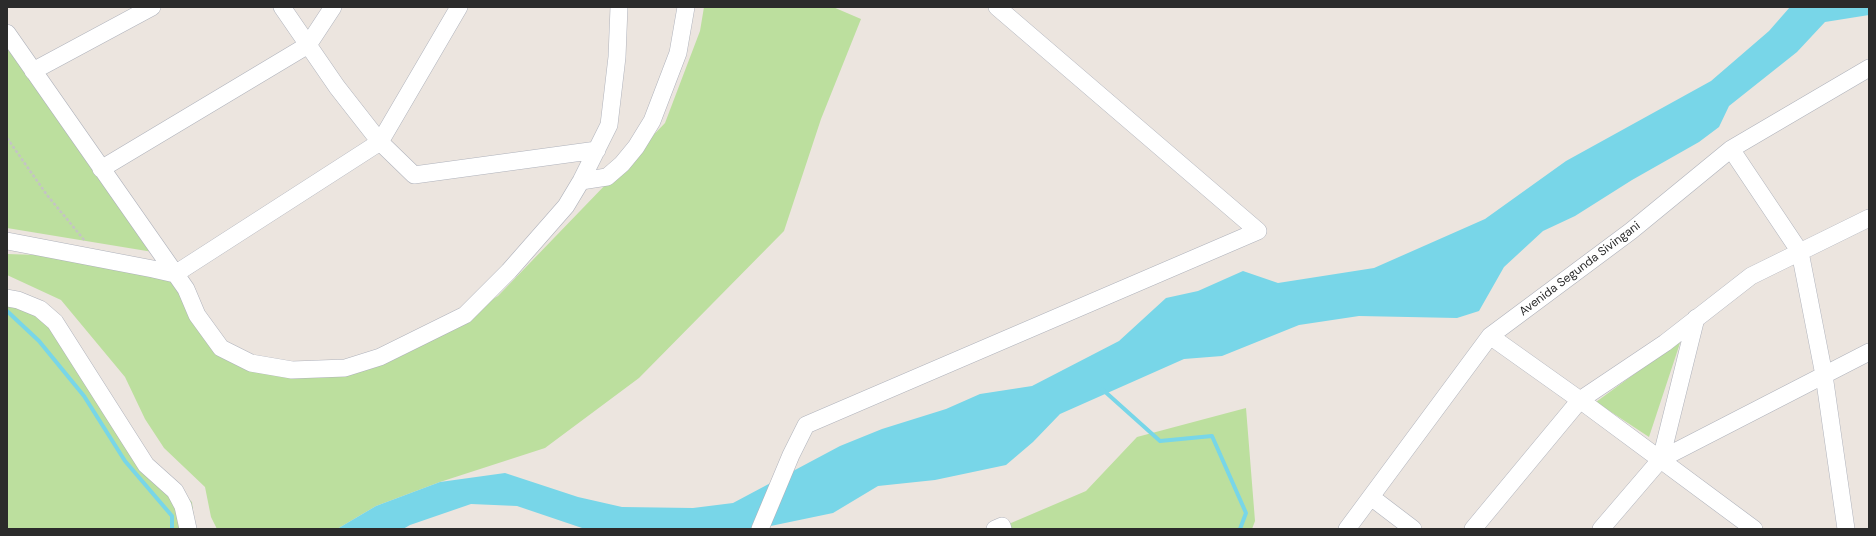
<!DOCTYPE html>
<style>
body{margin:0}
#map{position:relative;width:1876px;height:536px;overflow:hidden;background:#ece5df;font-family:"DM Sans",sans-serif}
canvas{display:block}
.frame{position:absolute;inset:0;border:8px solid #2b2b2b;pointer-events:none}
</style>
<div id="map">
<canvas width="1876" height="536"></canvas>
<div class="frame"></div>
</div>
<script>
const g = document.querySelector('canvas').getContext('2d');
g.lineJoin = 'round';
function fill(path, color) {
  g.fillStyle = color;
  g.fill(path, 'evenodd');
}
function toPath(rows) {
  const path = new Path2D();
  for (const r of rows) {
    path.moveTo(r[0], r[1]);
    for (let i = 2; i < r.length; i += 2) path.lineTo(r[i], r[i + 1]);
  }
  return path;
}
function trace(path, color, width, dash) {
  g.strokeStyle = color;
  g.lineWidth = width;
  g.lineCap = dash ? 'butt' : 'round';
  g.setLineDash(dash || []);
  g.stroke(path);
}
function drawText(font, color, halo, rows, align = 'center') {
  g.font = font + ' "DM Sans",sans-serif';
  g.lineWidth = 4;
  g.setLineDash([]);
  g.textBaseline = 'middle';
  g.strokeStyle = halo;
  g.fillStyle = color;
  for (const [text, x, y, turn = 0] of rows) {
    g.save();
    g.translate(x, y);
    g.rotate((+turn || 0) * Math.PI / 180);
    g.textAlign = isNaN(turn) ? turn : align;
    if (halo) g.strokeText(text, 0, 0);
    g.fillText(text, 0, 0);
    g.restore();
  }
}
fill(toPath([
 [704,7,833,7,861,19,821,119,784,231,639,378,545,448,440,482,376,506,337,529,217,529,211,517,205,487,164,448,145,419,125,377,61,300,7,275,7,254,37,255,177,275,239,360,300,373,390,360,498,296,665,123,700,31],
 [7,46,159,253,7,228],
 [7,299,50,315,136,450,192,502,195,529,7,529],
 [1681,340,1649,437,1596,402],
 [1246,408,1255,521,1252,529,1005,529,1004,526,1086,491,1137,437]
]), '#bcdf9e');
fill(toPath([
 [1790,7,1869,7,1869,15,1825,22,1797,52,1729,106,1719,127,1699,142,1632,180,1575,216,1543,231,1504,267,1479,311,1457,318,1359,316,1299,325,1222,356,1184,359,1060,414,1033,442,1006,465,935,480,878,486,833,513,761,528,585,529,517,506,471,504,410,525,403,529,337,529,376,506,440,482,505,473,578,497,622,507,693,508,733,503,840,446,882,429,946,409,980,394,1032,386,1119,341,1166,298,1198,291,1243,271,1278,283,1374,268,1485,219,1566,161,1711,81,1769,31]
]), '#78d6e8');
trace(toPath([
 [7,311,39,341,84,396,125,461,172,516,172,529],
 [1102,389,1160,441,1212,436,1246,513,1240,529]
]), '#78d6e8', 4);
const minor = toPath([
 [282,7,337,87,380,142,414,175,597,150],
 [7,33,186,289,197,315,221,348,251,363,292,370,345,368,380,357,465,315,509,271,566,206,581,181,609,125,617,57,619,7],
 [33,71,152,7],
 [1731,149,1800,252,1824,375,1846,529],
 [101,169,308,45,333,7],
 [581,181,607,177,622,164,636,147,652,121,678,53,686,7],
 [7,241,153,269,175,274,380,142,459,7],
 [7,298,18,300,40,309,55,322,146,465,175,491,183,506,188,529],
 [1490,336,1580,400,1754,529],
 [1661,459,1696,318],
 [1371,497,1413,529],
 [760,529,791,455,806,425,1258,231,997,7],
 [995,529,1002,526,1003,529],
 [1347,529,1490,336,1631,231,1731,149,1869,68],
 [1473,529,1580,400,1665,343,1751,276,1869,218],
 [1601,529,1661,459,1869,352]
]);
trace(minor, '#afb2bb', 18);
trace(toPath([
 [7,138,47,195,85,241]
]), '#c4c4c4', 2.5, [3, 2]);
trace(minor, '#fff', 17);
drawText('12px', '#2b2b2b', '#fff', [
 ["Avenida Segunda Sivingani",1580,269,-37]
]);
</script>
